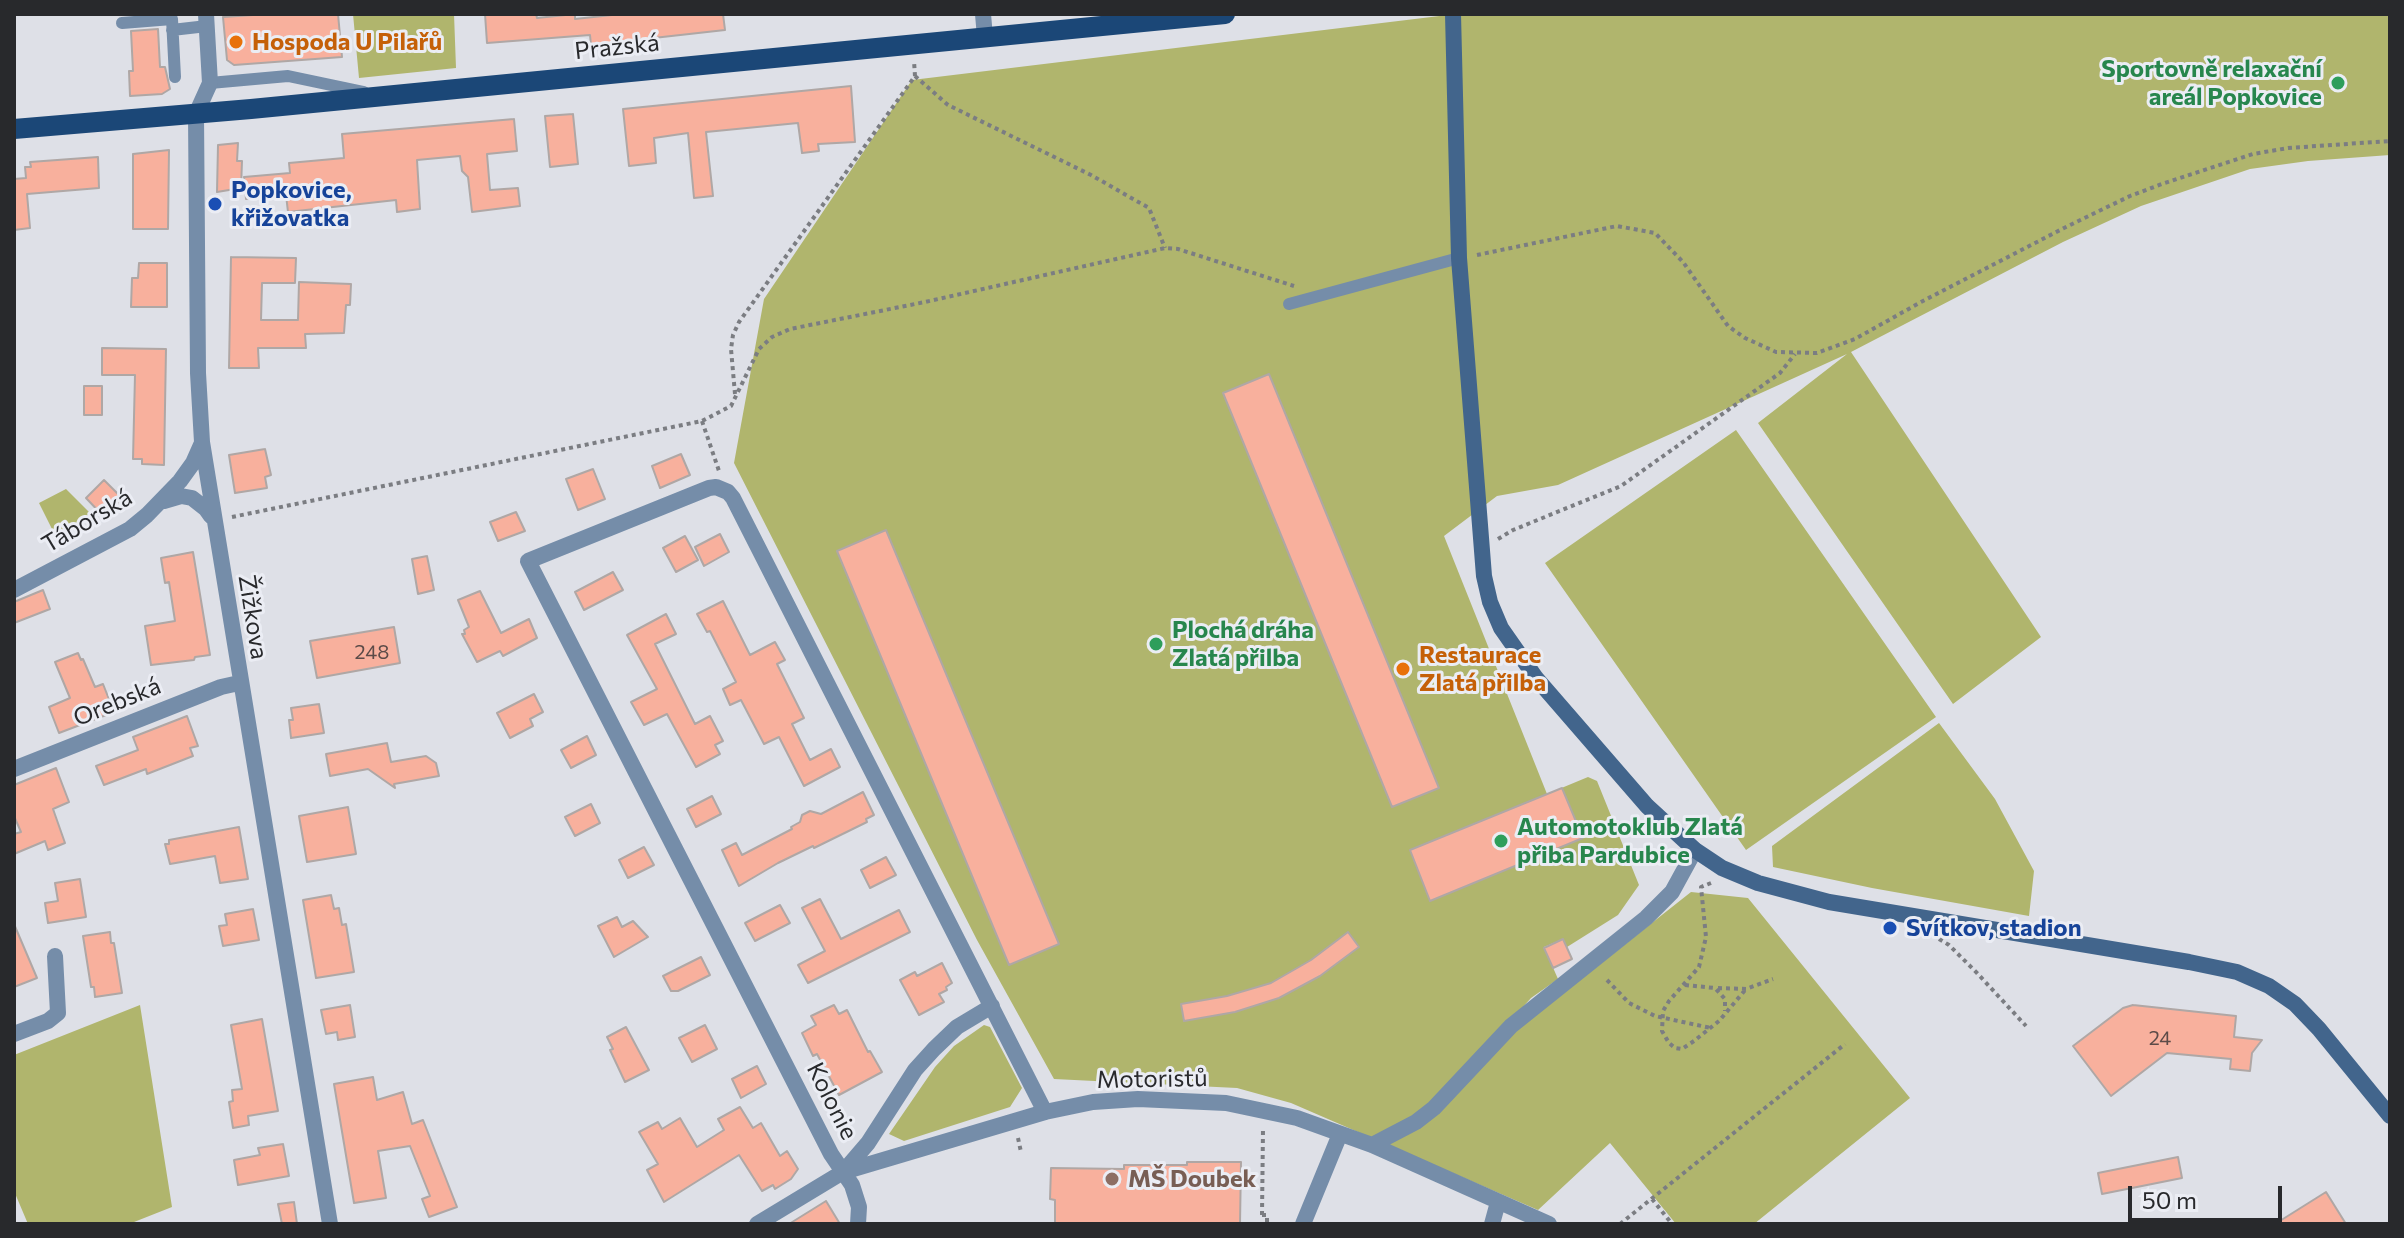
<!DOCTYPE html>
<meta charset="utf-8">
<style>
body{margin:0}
#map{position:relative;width:2404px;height:1238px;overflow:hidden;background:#dee0e7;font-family:Commissioner,sans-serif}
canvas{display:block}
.frame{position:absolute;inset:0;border:16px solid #28292c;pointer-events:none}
.scale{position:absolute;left:2128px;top:1186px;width:154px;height:36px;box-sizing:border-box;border:4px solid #28292c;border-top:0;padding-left:10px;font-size:24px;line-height:28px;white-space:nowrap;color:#28292c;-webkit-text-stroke:6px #ebedf4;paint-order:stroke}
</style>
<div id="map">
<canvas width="2404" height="1238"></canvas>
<div class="frame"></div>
<div class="scale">50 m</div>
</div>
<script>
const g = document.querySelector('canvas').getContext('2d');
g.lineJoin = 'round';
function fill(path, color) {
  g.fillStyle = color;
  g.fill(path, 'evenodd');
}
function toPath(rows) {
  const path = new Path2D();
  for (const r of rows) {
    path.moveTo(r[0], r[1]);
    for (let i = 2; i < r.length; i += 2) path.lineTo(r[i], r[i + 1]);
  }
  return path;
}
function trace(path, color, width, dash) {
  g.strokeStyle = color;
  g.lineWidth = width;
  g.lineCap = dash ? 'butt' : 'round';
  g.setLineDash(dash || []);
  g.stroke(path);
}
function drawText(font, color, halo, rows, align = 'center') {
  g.font = font + ' Commissioner,sans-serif';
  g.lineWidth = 6;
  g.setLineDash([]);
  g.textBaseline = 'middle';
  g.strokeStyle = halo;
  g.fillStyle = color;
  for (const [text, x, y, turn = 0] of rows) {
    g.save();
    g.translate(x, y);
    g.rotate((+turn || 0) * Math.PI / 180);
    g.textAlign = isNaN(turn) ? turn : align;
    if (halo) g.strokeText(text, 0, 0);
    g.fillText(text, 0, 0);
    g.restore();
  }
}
fill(toPath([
 [353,14,454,14,456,68,359,78],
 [1456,14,2390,14,2390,155,2308,161,2250,169,2141,206,2063,242,1851,352,2041,637,1953,704,1758,423,1847,354,1558,485,1497,496,1444,536,1547,794,1588,777,1597,781,1639,885,1618,915,1567,947,1563,939,1544,947,1558,979,1531,998,1512,1019,1519,1028,1691,892,1748,898,1910,1098,1754,1224,1676,1224,1610,1143,1538,1210,1291,1103,1237,1088,1054,1079,977,940,734,463,764,299,912,80],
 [1736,430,1936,717,1746,850,1545,563],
 [66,489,93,516,55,535,39,503],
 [1939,723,1995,799,2034,871,2029,916,1872,888,1773,867,1772,846],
 [140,1005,172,1207,129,1224,28,1224,14,1191,14,1055],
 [984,1025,990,1027,1022,1088,1010,1107,904,1141,889,1134,935,1067,954,1046]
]), '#b0b56d');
const building = toPath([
 [268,14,338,14,342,57,234,65,227,60,223,17,268,14],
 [485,14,536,14,537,18,575,14,575,19,621,14,723,14,725,30,591,45,590,35,487,43,485,14],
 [158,29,160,67,165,67,170,89,162,94,130,96,129,71,133,71,131,31,158,29],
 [851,86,855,142,818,144,819,151,802,153,798,123,706,132,713,196,694,198,688,133,654,138,656,163,629,166,623,109,851,86],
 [573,114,578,164,550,167,545,116,573,114],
 [514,119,517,151,487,154,490,190,518,188,520,206,472,212,468,177,462,171,460,156,417,160,420,209,397,212,396,200,288,212,286,195,246,199,244,177,290,173,289,163,344,158,342,134,514,119],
 [238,143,237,161,242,161,241,188,217,192,218,145,238,143],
 [169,150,168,229,133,229,133,154,169,150],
 [98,157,99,188,27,194,30,228,14,230,14,179,26,178,25,167,31,167,30,162,98,157],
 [231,257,296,258,295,283,262,283,261,320,298,320,299,282,351,284,350,305,346,305,344,333,305,334,306,348,258,348,259,368,229,368,231,257],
 [139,263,167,263,167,307,131,307,132,278,138,278,139,263],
 [102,348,166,349,164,465,142,464,142,459,133,459,135,375,102,375,102,348],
 [1269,374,1439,788,1392,807,1223,393,1269,374],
 [84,386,102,386,102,415,84,415,84,386],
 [265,449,271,475,265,477,267,488,235,493,229,455,265,449],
 [681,454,690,475,660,488,652,466,681,454],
 [593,469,605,499,578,510,566,479,593,469],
 [104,480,122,498,104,517,86,498,104,480],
 [516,512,525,531,498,541,490,522,516,512],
 [886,530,1059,944,1009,965,837,551,886,530],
 [720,534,729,552,704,566,695,547,720,534],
 [685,536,698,560,676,572,663,548,685,536],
 [193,552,210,655,195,657,194,660,151,665,145,626,175,621,169,582,165,583,161,558,193,552],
 [427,556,434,590,418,594,412,559,427,556],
 [613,572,623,590,584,610,575,592,613,572],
 [43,590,50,609,14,623,14,602,43,590],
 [480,591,501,633,529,619,537,638,503,656,500,651,477,662,462,634,465,634,464,630,469,627,458,600,480,591],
 [723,601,750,655,775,642,785,660,777,664,804,718,792,724,810,760,831,749,840,767,804,786,779,737,764,744,741,700,730,705,723,689,736,682,710,631,707,632,697,614,723,601],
 [666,614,676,634,655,644,695,724,710,716,723,741,715,745,720,754,696,767,667,714,644,725,631,702,657,689,627,635,666,614],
 [394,627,400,663,317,678,310,641,394,627],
 [78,653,81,660,83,659,95,687,103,684,114,712,59,733,49,707,70,698,55,662,78,653],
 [534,694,543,712,530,719,533,726,510,738,497,713,534,694],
 [319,704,324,733,291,738,289,720,293,720,291,708,319,704],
 [187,716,198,746,190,748,193,756,147,774,146,769,104,785,96,766,138,750,133,737,187,716],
 [587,736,596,755,571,768,561,750,587,736],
 [387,743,391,762,426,756,436,763,439,776,394,784,395,788,368,769,330,776,326,754,387,743],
 [56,768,69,802,53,809,65,843,48,850,45,841,14,854,14,834,21,832,14,816,14,785,56,768],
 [1562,788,1583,838,1430,901,1410,850,1562,788],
 [863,792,874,815,866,819,867,822,814,848,813,846,778,863,739,886,722,850,736,843,742,855,792,829,791,827,800,822,802,815,810,811,821,814,863,792],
 [712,796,721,814,696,827,687,809,712,796],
 [591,804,600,823,575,836,565,817,591,804],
 [348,807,356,854,307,862,299,816,348,807],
 [239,827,248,879,220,883,215,856,170,864,165,844,169,844,169,840,239,827],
 [644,847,654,865,628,878,619,860,644,847],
 [886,857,896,875,870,888,861,870,886,857],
 [80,879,86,917,48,923,45,903,58,901,55,883,80,879],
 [331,895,334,909,339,908,342,925,346,924,354,972,316,978,303,900,331,895],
 [820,899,841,939,899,910,910,932,808,983,798,965,825,951,802,908,820,899],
 [780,905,790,923,755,941,745,923,780,905],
 [253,909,259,940,223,946,219,926,227,925,225,914,253,909],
 [617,917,622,927,633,921,648,937,614,957,598,926,617,917],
 [14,924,37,978,14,987,14,924],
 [110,932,111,943,114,943,122,993,95,997,94,987,91,987,83,936,110,932],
 [1348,932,1359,947,1320,976,1279,998,1235,1012,1184,1021,1181,1004,1227,996,1271,983,1311,960,1348,932],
 [1563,939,1572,959,1553,968,1544,948,1563,939],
 [701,957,710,975,678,991,671,991,663,976,701,957],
 [942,963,952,983,946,987,947,990,939,994,944,1002,919,1015,900,980,915,972,917,976,942,963],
 [350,1005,355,1037,338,1040,337,1032,326,1034,321,1010,350,1005],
 [834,1005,839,1014,847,1010,868,1052,870,1051,882,1072,839,1095,817,1054,813,1056,802,1033,816,1025,811,1016,834,1005],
 [2133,1005,2236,1016,2234,1037,2262,1040,2252,1053,2250,1071,2230,1069,2231,1059,2167,1053,2111,1096,2073,1046,2123,1008,2133,1005],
 [262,1019,278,1111,248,1116,249,1125,233,1128,229,1102,233,1101,232,1090,242,1089,231,1025,262,1019],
 [705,1025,717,1049,692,1062,679,1038,705,1025],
 [626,1027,649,1070,625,1082,610,1050,613,1049,607,1037,626,1027],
 [757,1066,766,1084,741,1098,732,1079,757,1066],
 [373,1077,377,1100,403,1092,412,1124,423,1120,457,1207,429,1217,422,1199,430,1196,410,1146,378,1151,386,1198,354,1203,334,1084,373,1077],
 [740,1107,753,1128,761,1123,780,1156,787,1151,798,1169,791,1179,775,1189,773,1185,762,1191,739,1155,664,1202,647,1170,658,1164,639,1132,658,1122,662,1129,680,1118,697,1147,724,1130,718,1119,740,1107],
 [283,1144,289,1176,238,1185,234,1160,260,1155,258,1148,283,1144],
 [2178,1157,2182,1178,2102,1194,2098,1173,2178,1157],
 [1187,1162,1241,1162,1240,1224,1055,1224,1055,1200,1050,1199,1051,1168,1124,1169,1124,1165,1187,1165,1187,1162],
 [2326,1192,2346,1224,2275,1224,2326,1192],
 [826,1201,840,1224,789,1224,826,1201],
 [294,1202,297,1224,282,1224,278,1204,294,1202]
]);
fill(building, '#f8b09d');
trace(building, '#afa7a5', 2);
trace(toPath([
 [915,76,948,105,1091,175,1149,208,1165,248],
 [1477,255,1617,226,1655,233,1683,262,1728,326,1745,338,1776,352,1817,353,1855,339,1921,302,2064,228,2130,196,2162,184,2253,154,2288,148,2390,141],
 [735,394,731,349,733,335,739,322,915,76,914,61],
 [702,421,719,471],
 [232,517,702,421,731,406,759,349,772,337,790,329,925,302,1165,248,1178,249,1294,286],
 [1498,539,1513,530,1621,486,1780,373,1795,354],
 [1711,883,1701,887,1706,937,1699,967,1669,1001,1663,1011,1662,1031,1669,1043,1675,1048,1682,1049,1694,1041,1719,1021,1746,989],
 [1939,939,1949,945,1977,973,2026,1026],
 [1607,980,1629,1003,1655,1016,1711,1028],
 [1685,985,1715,988,1725,999,1725,1011],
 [1718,988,1746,989,1773,979],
 [1018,1138,1021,1152],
 [1652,1199,1672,1224],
 [1262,1215,1263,1129],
 [1262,1215,1267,1215,1267,1224],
 [1620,1224,1845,1044]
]), '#7b7d82', 4, [4, 4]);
trace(toPath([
 [122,23,172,19,175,77],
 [172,30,207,26],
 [210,83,288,76,364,92],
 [1289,304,1459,258]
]), '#758da9', 12);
trace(toPath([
 [206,14,210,83,196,114,198,373,202,442,330,1224],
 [983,14,985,37],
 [164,501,181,496,192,498,206,509,211,516],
 [14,590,130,529,147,515,180,481,193,463,201,445],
 [14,769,221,687,239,683],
 [14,1034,48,1021,58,1013,55,956],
 [1372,1145,1416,1122,1434,1108,1511,1026,1646,918,1672,892,1695,850],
 [844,1171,868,1143,915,1070,934,1049,957,1027,992,1006],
 [757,1224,843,1172,1045,1112,1093,1102,1138,1099,1226,1103,1297,1118,1372,1145,1549,1224],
 [858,1224,859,1207,852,1185,831,1154,528,561,709,488,716,487,728,492,733,498,1045,1112],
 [1303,1224,1340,1134],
 [1492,1224,1498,1202]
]), '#758da9', 16);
trace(toPath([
 [1453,14,1459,258,1484,576,1490,602,1501,628,1536,678,1647,806,1695,850,1722,868,1758,883,1829,902,2189,962,2237,972,2269,986,2295,1004,2319,1029,2390,1116]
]), '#42658c', 16);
trace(toPath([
 [14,129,251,109,1225,14]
]), '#1b4777', 20);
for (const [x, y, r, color] of [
 [236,42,8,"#e8710a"],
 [2338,83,8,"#2e9e5b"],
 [215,204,8,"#1a4fb4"],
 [1156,644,8,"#2e9e5b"],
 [1403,669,8,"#e8710a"],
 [1501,841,8,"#2e9e5b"],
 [1890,928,8,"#1a4fb4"],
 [1112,1179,8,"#8d6e63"]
]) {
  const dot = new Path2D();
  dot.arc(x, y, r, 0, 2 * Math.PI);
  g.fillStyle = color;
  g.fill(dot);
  trace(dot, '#ebedf4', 3);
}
drawText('20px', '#5c4b48', null, [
 ["248",372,652],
 ["24",2160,1038]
]);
drawText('bold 24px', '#c56008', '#ebedf4', [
 ["Hospoda U Pilařů",252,42],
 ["Restaurace",1419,655],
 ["Zlatá přilba",1419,683]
], 'left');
drawText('24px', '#28292c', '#ebedf4', [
 ["Pražská",617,47,-6],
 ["Táborská",87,521,-31],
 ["Žižkova",253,617,81],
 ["Orebská",117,702,-22],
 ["Motoristů",1152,1079,-1],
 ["Kolonie",832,1101,63]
]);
drawText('bold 24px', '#27864d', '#ebedf4', [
 ["Sportovně relaxační",2322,69,"right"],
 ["areál Popkovice",2322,97,"right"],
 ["Plochá dráha",1172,630],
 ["Zlatá přilba",1172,658],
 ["Automotoklub Zlatá",1517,827],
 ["přiba Pardubice",1517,855]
], 'left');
drawText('bold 24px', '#164399', '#ebedf4', [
 ["Popkovice,",231,190],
 ["křižovatka",231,218],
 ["Svítkov, stadion",1906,928]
], 'left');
drawText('bold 24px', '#785e54', '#ebedf4', [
 ["MŠ Doubek",1128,1179]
], 'left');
</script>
